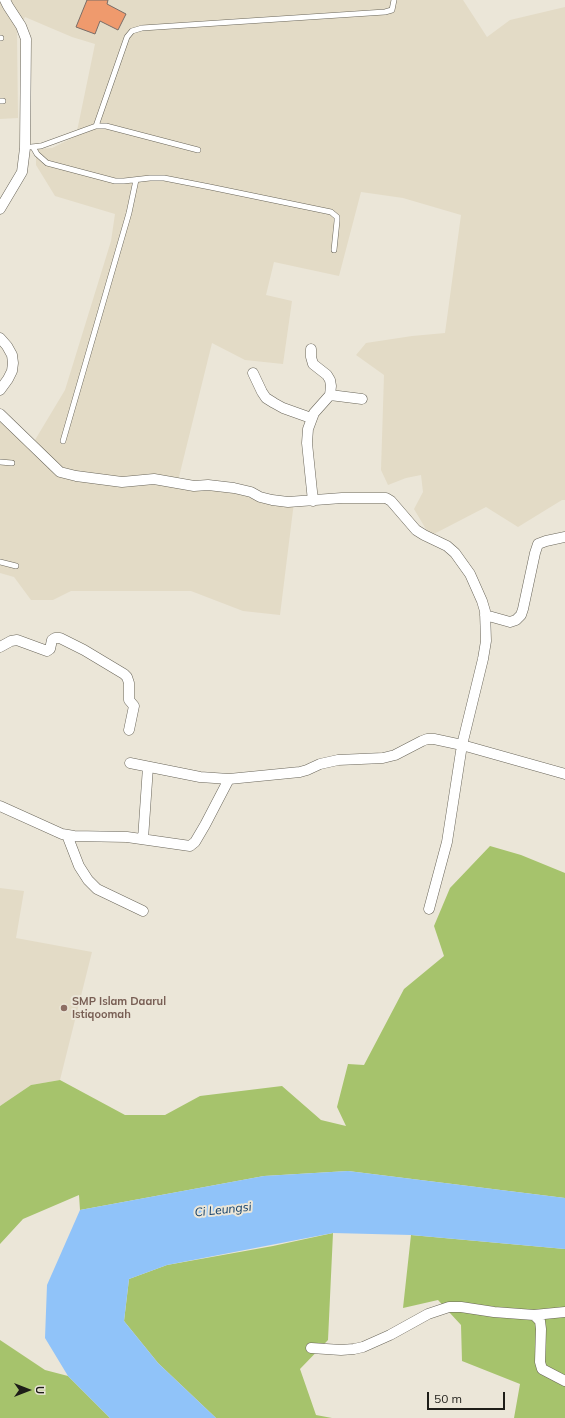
<!DOCTYPE html>
<style>
body{margin:0}
#map{position:relative;width:565px;height:1418px;overflow:hidden;background:#ebe6d8;font-family:Mulish,sans-serif}
canvas{display:block}
.north{position:absolute;left:8px;top:1370px;width:40px;height:40px;-webkit-text-stroke:3px #ebe6d8;paint-order:stroke;rotate:90deg;font-size:11px;font-weight:700;line-height:16px;text-align:center;color:#1e1d18}
.north::after{content:'';display:block;margin:auto;width:14px;height:18px;background:#1e1d18;clip-path:polygon(50% 0,100% 100%,50% 72%,0 100%)}
.scale{position:absolute;left:427px;top:1392px;width:78px;height:18px;box-sizing:border-box;border:2px solid #1e1d18;border-top:0;padding-left:5px;font-size:12px;line-height:14px;white-space:nowrap;color:#1e1d18;-webkit-text-stroke:3px #ebe6d8;paint-order:stroke}
</style>
<div id="map">
<canvas width="565" height="1418"></canvas>
<div class="north">U</div>
<div class="scale">50 m</div>
</div>
<script>
const g = document.querySelector('canvas').getContext('2d');
g.lineJoin = 'round';
function fill(path, color) {
  g.fillStyle = color;
  g.fill(path, 'evenodd');
}
function toPath(rows) {
  const path = new Path2D();
  for (const r of rows) {
    path.moveTo(r[0], r[1]);
    for (let i = 2; i < r.length; i += 2) path.lineTo(r[i], r[i + 1]);
  }
  return path;
}
function trace(path, color, width, dash) {
  g.strokeStyle = color;
  g.lineWidth = width;
  g.lineCap = dash ? 'butt' : 'round';
  g.setLineDash(dash || []);
  g.stroke(path);
}
function drawText(font, color, halo, rows, align = 'center') {
  g.font = font + ' Mulish,sans-serif';
  g.lineWidth = 4;
  g.setLineDash([]);
  g.textBaseline = 'middle';
  g.strokeStyle = halo;
  g.fillStyle = color;
  for (const [text, x, y, turn = 0] of rows) {
    g.save();
    g.translate(x, y);
    g.rotate((+turn || 0) * Math.PI / 180);
    g.textAlign = isNaN(turn) ? turn : align;
    if (halo) g.strokeText(text, 0, 0);
    g.fillText(text, 0, 0);
    g.restore();
  }
}
fill(toPath([
 [0,0,463,0,487,37,510,20,565,7,565,500,562,500,518,527,486,507,430,536,414,509,423,492,421,475,406,478,388,485,381,470,384,375,356,355,366,343,412,336,445,333,461,215,403,198,361,192,339,276,274,262,266,295,292,301,283,364,245,360,212,343,177,485,294,502,280,615,243,611,191,591,71,591,53,600,31,600,14,577,0,573,0,419,13,428,29,450,65,390,111,241,115,214,55,196,36,165,36,149,52,148,76,136,95,44,72,37,25,17,17,32,18,118,0,119],
 [0,888,24,891,16,938,92,952,60,1080,31,1085,0,1106]
]), '#e3dbc6');
fill(toPath([
 [490,846,521,855,565,873,565,1198,348,1171,264,1176,80,1210,79,1195,23,1219,0,1244,0,1106,31,1085,60,1080,125,1115,165,1115,200,1096,282,1086,321,1120,346,1126,337,1107,348,1064,364,1065,404,989,444,956,434,926,450,888],
 [333,1233,328,1340,300,1369,316,1415,332,1418,216,1418,158,1363,124,1321,129,1279,167,1265,273,1246],
 [411,1235,565,1249,565,1418,514,1418,520,1384,462,1361,461,1325,438,1300,403,1308],
 [0,1340,45,1370,68,1376,110,1418,0,1418]
]), '#a6c36c');
fill(toPath([
 [348,1171,565,1198,565,1249,411,1235,333,1233,167,1265,129,1279,124,1321,158,1363,216,1418,110,1418,68,1376,45,1338,47,1285,80,1210,264,1176]
]), '#90c3f9');
const building = toPath([
 [87,0,108,0,107,4,126,14,118,30,100,21,95,34,76,27,87,0]
]);
fill(building, '#ef9a6d');
trace(building, '#7a6d67', 1);
const lane = toPath([
 [0,38,1,38],
 [0,101,3,101],
 [96,126,127,37,132,31,142,28,385,12,392,10,394,0],
 [31,147,41,146,96,126,106,126,198,150],
 [33,147,37,154,47,163,115,181,124,181,150,178,164,178,210,187,331,212,337,217,337,221,334,250],
 [63,441,129,213,136,180],
 [0,462,12,463],
 [0,562,16,566]
]);
const street = toPath([
 [0,209,22,172,25,148,26,39,21,26,8,6,5,0],
 [0,338,7,346,12,355,13,363,12,371,8,379,0,390],
 [311,349,311,357,313,364,327,375,330,380,331,386,330,395,314,413,308,429,307,443,313,501],
 [253,373,262,392,266,398,274,403,283,408,311,418],
 [330,395,362,399],
 [0,414,60,472,76,476,122,482,154,479,194,486,208,485,234,488,251,492,260,497,272,500,288,502,342,498,386,498,391,501,416,530,424,535,447,546,455,553,470,574,482,601,485,611,486,641,483,659,462,745,447,842,429,909],
 [485,615,510,622,516,620,521,615,523,609,535,553,538,544,546,541,565,537],
 [0,647,11,641,17,640,47,651,50,649,52,640,55,638,60,638,84,650,124,674,127,677,129,683,129,700,134,706,129,730],
 [130,763,200,777,229,779],
 [0,806,62,834,74,836,127,837,190,846,195,842,205,825,229,779,300,772,307,770,320,764,338,760,383,758,395,755,422,741,427,739,434,739,462,745,565,774],
 [67,835,79,866,88,880,97,889,143,911],
 [143,839,148,767],
 [534,1315,540,1321,541,1329,540,1362,542,1369,565,1381],
 [311,1348,341,1350,354,1349,363,1347,390,1335,428,1314,449,1307,461,1307,494,1312,534,1315,565,1312]
]);
trace(lane, '#6a665a', 6);
trace(street, '#6a665a', 11);
trace(lane, '#fff', 5);
trace(street, '#fff', 10);
for (const [x, y, r, color] of [
 [64,1008,4,"#8d6e63"]
]) {
  const dot = new Path2D();
  dot.arc(x, y, r, 0, 2 * Math.PI);
  g.fillStyle = color;
  g.fill(dot);
  trace(dot, '#ebe6d8', 1.5);
}
drawText('bold 11px', '#785e54', '#ebe6d8', [
 ["SMP Islam Daarul",72,1002],
 ["Istiqoomah",72,1015]
], 'left');
drawText('italic 12px', '#0e3c67', '#ebe6d8', [
 ["Ci Leungsi",223,1210,-6]
]);
</script>
